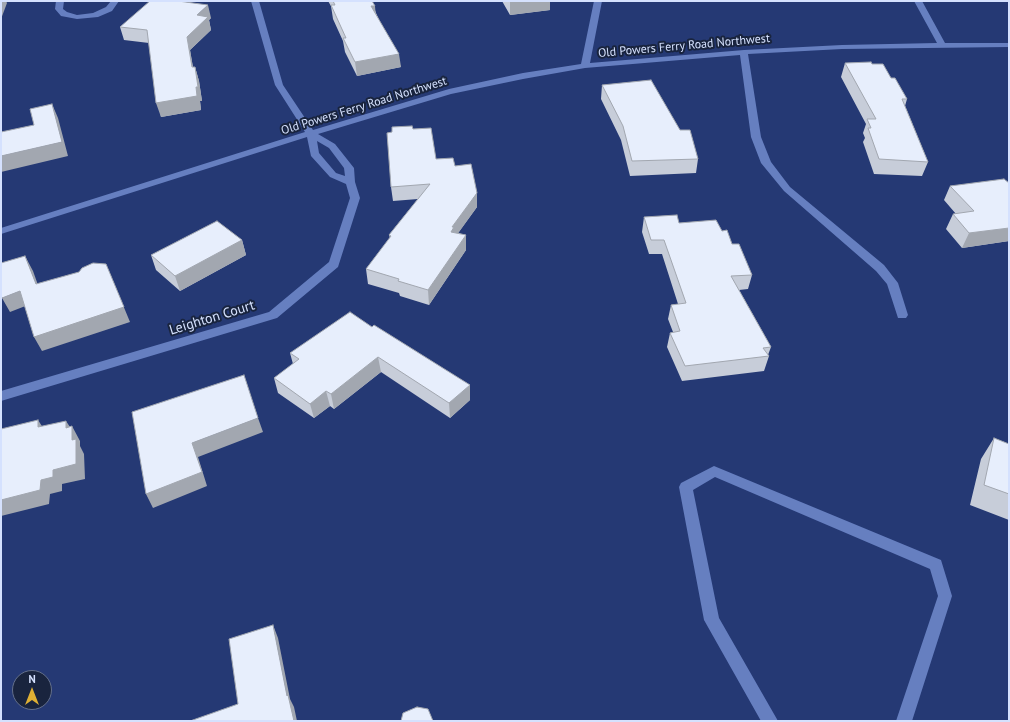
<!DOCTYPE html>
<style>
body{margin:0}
#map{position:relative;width:1010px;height:722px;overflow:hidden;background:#253974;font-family:"PT Sans",sans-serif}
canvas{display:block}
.frame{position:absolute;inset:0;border:2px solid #d5e1fe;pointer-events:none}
.north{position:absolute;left:12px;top:670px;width:40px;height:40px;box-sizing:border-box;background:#19243e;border:1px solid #64708b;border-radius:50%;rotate:0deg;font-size:11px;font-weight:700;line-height:16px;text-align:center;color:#d5e1fe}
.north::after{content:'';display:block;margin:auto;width:14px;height:18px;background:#dfb034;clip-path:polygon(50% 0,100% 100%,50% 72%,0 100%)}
</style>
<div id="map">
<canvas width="1010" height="722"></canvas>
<div class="frame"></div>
<div class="north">N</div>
</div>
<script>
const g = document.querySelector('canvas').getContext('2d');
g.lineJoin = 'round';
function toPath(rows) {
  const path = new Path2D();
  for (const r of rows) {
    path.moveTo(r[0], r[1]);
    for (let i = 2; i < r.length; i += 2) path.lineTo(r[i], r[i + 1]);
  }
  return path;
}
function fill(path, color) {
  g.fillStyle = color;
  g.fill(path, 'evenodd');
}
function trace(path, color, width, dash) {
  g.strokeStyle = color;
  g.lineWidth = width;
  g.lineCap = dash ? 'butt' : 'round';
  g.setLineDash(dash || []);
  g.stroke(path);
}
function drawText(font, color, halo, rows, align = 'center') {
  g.font = font + ' "PT Sans",sans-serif';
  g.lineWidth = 4;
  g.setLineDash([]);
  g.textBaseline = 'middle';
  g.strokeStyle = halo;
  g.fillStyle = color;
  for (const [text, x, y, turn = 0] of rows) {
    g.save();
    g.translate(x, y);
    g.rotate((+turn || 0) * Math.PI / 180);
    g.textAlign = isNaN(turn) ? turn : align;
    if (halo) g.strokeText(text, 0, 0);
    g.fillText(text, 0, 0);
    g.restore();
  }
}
fill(toPath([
 [56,1,64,1,63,9,67,12,77,15,93,13,106,7,111,1,119,1,112,11,98,17,77,19,61,16,55,9,56,1],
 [251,1,259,1,283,85,313,130,449,89,523,73,581,64,594,1,602,1,590,63,744,50,842,45,937,43,914,1,922,1,945,43,1009,43,1009,47,842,49,748,54,761,137,771,162,790,187,884,265,898,283,908,315,906,318,898,318,887,284,876,271,784,191,761,163,751,137,740,55,585,68,523,79,451,94,318,134,335,144,354,168,355,182,360,198,338,267,277,318,1,401,1,391,269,312,329,262,350,198,346,184,330,177,311,156,307,137,1,234,1,228,305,132,275,85,251,1],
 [317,141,329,148,344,168,345,176,336,173,319,153,317,141],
 [714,466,941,560,952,596,912,721,896,721,938,596,930,569,715,477,693,490,719,618,778,721,761,721,704,620,679,487,681,483,714,466]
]), '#667fc0');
fill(toPath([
 [328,1,372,1,376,13,401,67,357,76,345,52,343,41,333,19,331,6],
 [502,1,550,1,550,10,510,15],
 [211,18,209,20,211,30,190,50,193,67,195,67,199,81,202,101,200,101,201,110,161,117,149,43,124,40,120,27],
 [845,63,872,64,891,78,907,99,905,106,928,162,922,176,874,174,863,142,865,138,863,133,866,124,841,77],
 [602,85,680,130,698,159,696,173,630,176,621,140,601,99],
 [413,129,436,159,455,166,477,207,458,233,466,235,466,250,429,305,400,296,399,293,368,284,366,269,390,238,389,235,418,199,393,201,391,187,392,132],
 [1009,183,1009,241,962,248,946,229,953,214,956,214,944,200,950,186],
 [644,217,722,231,752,275,748,289,739,290,771,347,768,355,769,356,764,371,682,381,667,347,670,333,673,332,668,319,671,305,678,304,662,254,649,254,642,232],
 [242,240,246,255,180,291,156,270,151,255],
 [372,327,470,385,470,400,450,418,381,372,334,409,330,406,314,418,278,393,274,378,293,364,290,353],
 [994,438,1009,444,1009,520,970,505,981,459]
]), '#c7cdd9');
fill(toPath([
 [1,1,6,1,7,3,1,19],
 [519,1,550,1,550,10,510,15,510,2],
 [208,5,211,18,209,20,211,30,190,50,195,81,192,67,187,37,197,15],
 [371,6,375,6,376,19],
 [399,54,401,67,357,76,355,62],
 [195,67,199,81,202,101,200,101,201,110,161,117,156,103],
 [52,104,58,118,68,156,1,172,1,156,62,142],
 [477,193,477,207,454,239,451,232,452,227],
 [1009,228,1009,241,962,248,969,233],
 [466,235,466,250,429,305,428,290],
 [242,240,246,255,180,291,175,276],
 [25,256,33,271,43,299,36,284],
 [106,264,130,322,42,351,34,337],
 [20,291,28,305,10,312,2,298],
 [378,357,381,372,334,409,331,394],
 [470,385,470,400,450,418,449,403],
 [326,391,330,406,314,418,310,404],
 [258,418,263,432,198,457,207,486,153,508,146,494,192,443],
 [38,420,47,434,38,427],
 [66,421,72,430,72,426,80,441,80,446,84,454,85,479,62,484,62,491,50,494,49,504,1,516,1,500,41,480,53,470,72,440,66,428],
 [273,625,278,638,290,699,294,707,297,721,294,721,287,696]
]), '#a2a7b0');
const building = toPath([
 [150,1,178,1,208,5,197,15,208,17,187,37,192,67,195,67,198,87,196,87,197,96,156,103,147,30,120,27,150,1],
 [333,1,372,1,375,6,371,6,399,54,355,62,343,38,346,38,331,5,335,5,333,1],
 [509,1,519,1,510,2,509,1],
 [871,62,872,64,883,64,891,78,895,78,907,99,902,99,928,162,879,159,868,128,871,128,867,119,876,119,845,63,871,62],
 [651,80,680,130,690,130,698,159,632,161,623,126,602,85,651,80],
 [52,104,62,142,1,156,1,132,34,125,30,109,52,104],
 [412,126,413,129,431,128,436,159,453,158,455,166,471,164,477,193,452,227,454,227,451,232,466,235,428,290,398,281,399,279,366,269,391,236,389,235,430,184,391,187,387,133,392,132,392,127,412,126],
 [1004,179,1009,183,1009,228,969,233,953,214,974,211,950,186,1004,179],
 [677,215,679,223,716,220,722,231,727,230,732,244,739,244,752,275,731,276,771,347,763,348,769,356,685,366,670,333,680,331,671,305,686,303,664,240,651,240,644,217,677,215],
 [217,221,242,240,175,276,151,255,217,221],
 [25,256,36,284,79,272,82,268,93,263,106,264,124,307,34,337,20,291,2,298,1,295,1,263,25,256],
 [350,312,372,327,374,325,470,385,449,403,378,357,331,394,326,391,310,404,274,378,299,359,290,353,350,312],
 [244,375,258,418,192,443,202,472,146,494,132,412,244,375],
 [38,420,38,427,66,421,66,428,72,426,72,440,76,439,76,464,53,470,53,477,41,480,40,490,1,500,1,429,38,420],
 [994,438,1009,444,1009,494,984,485,994,438],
 [273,625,287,696,288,695,294,721,190,721,238,704,229,639,273,625],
 [417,707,428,709,433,721,401,721,403,713,417,707]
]);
fill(building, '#e7eefc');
trace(building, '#a2a7b0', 1);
drawText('12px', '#d5e1fe', '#19243e', [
 ["Old Powers Ferry Road Northwest",684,46,-5],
 ["Old Powers Ferry Road Northwest",364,106,-17]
]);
drawText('14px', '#d5e1fe', '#19243e', [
 ["Leighton Court",212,318,-17]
]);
</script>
